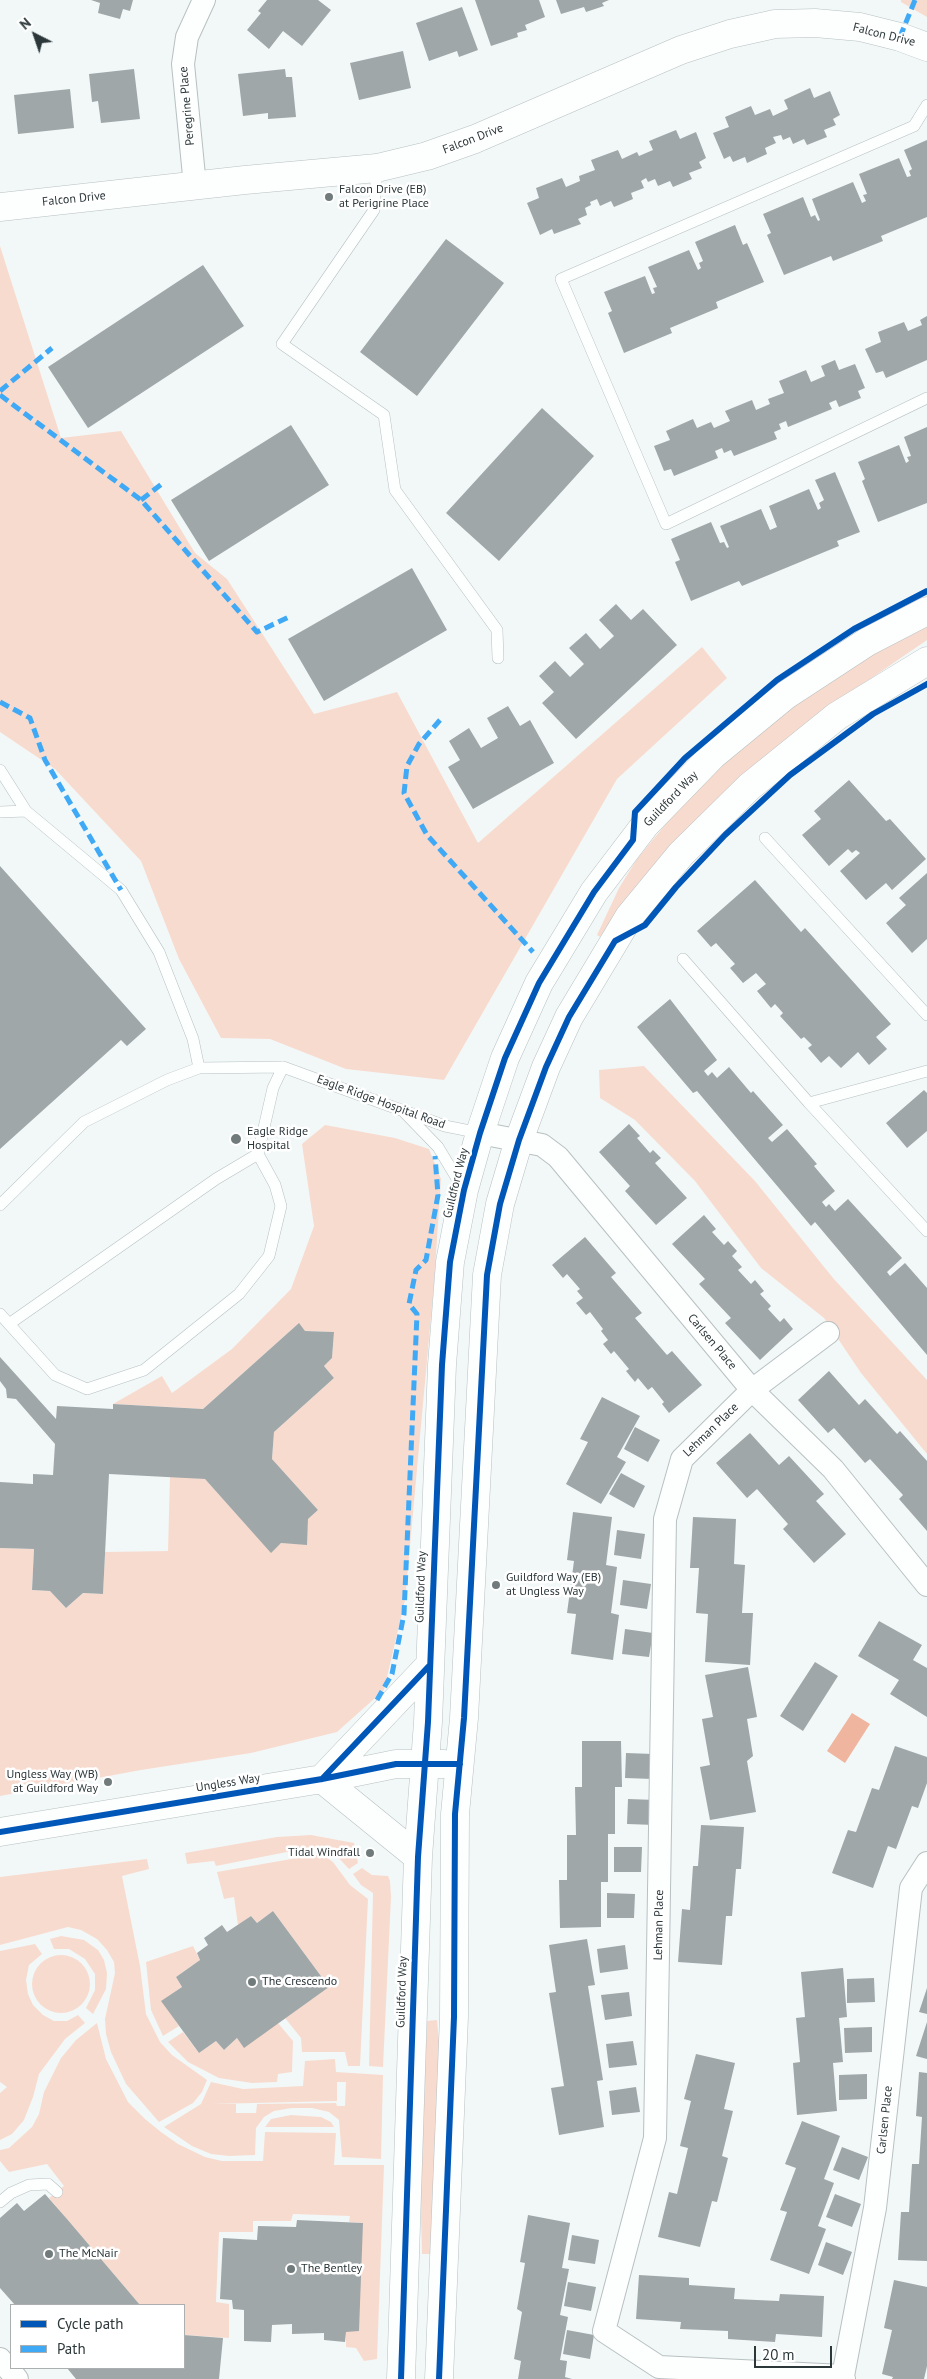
<!DOCTYPE html>
<style>
body{margin:0}
#map{position:relative;width:927px;height:2379px;overflow:hidden;background:#f2f8f8;font-family:"PT Sans",sans-serif}
canvas{display:block}
.legend{position:absolute;left:10px;top:2304px;width:175px;height:65px;box-sizing:border-box;background:#fff;border:1px solid #abafb0;margin:0;padding:6px 9px;list-style:none;font-size:15px;color:#2c373a}
.legend li{display:flex;align-items:center;gap:10px;height:25px}
.legend b{width:25px;border:1px solid #abafb0}
.north{position:absolute;left:10px;top:10px;width:50px;height:50px;-webkit-text-stroke:4px #fff;paint-order:stroke;rotate:319deg;font-size:14px;font-weight:700;line-height:20px;text-align:center;color:#2c373a}
.north::after{content:'';display:block;margin:auto;width:18px;height:22px;background:#2c373a;clip-path:polygon(50% 0,100% 100%,50% 72%,0 100%)}
.scale{position:absolute;left:754px;top:2346px;width:78px;height:22px;box-sizing:border-box;border:2px solid #2c373a;border-top:0;padding-left:6px;font-size:15px;line-height:18px;white-space:nowrap;color:#2c373a;-webkit-text-stroke:4px #fff;paint-order:stroke}
</style>
<div id="map">
<canvas width="927" height="2379"></canvas>
<ul class="legend">
<li><b style="height:6px;background:#0057b8"></b>Cycle path</li>
<li><b style="height:6px;background:#3fa9f5"></b>Path</li>
</ul>
<div class="north">N</div>
<div class="scale">20 m</div>
</div>
<script>
const g = document.querySelector('canvas').getContext('2d');
g.lineJoin = 'round';
function fill(path, color) {
  g.fillStyle = color;
  g.fill(path, 'evenodd');
}
function toPath(rows) {
  const path = new Path2D();
  for (const r of rows) {
    if (r.length === 3) {
      path.moveTo(r[0] + r[2], r[1]);
      path.arc(r[0], r[1], r[2], 0, 2 * Math.PI);
      continue;
    }
    path.moveTo(r[0], r[1]);
    for (let i = 2; i < r.length; i += 2) path.lineTo(r[i], r[i + 1]);
  }
  return path;
}
function trace(path, color, width, dash) {
  g.strokeStyle = color;
  g.lineWidth = width;
  g.lineCap = dash ? 'butt' : 'round';
  g.setLineDash(dash || []);
  g.stroke(path);
}
function drawText(font, color, halo, rows, align = 'center') {
  g.font = font + ' "PT Sans",sans-serif';
  g.lineWidth = 5;
  g.setLineDash([]);
  g.textBaseline = 'middle';
  g.strokeStyle = halo;
  g.fillStyle = color;
  for (const [text, x, y, turn = 0] of rows) {
    g.save();
    g.translate(x, y);
    g.rotate((+turn || 0) * Math.PI / 180);
    g.textAlign = isNaN(turn) ? turn : align;
    if (halo) g.strokeText(text, 0, 0);
    g.fillText(text, 0, 0);
    g.restore();
  }
}
fill(toPath([
 [901,0,927,0,927,17,901,2],
 [0,246,61,438,121,431,195,553,227,579,314,714,397,692,478,843,702,647,727,678,617,779,444,1080,346,1069,270,1039,221,1038,179,959,141,861,55,769,0,732],
 [927,625,927,640,822,712,765,757,618,911,600,937,597,935,619,888,637,859,684,802,716,770,769,724,828,682,852,665],
 [644,1066,755,1181,833,1278,927,1380,927,1454,861,1373,824,1318,761,1268,695,1181,635,1120,600,1098,599,1070],
 [325,1125,395,1138,429,1149,441,1179,434,1284,405,1600,384,1690,337,1732,251,1753,141,1770,0,1796,0,1548,34,1549,32,1590,50,1591,66,1608,83,1593,103,1594,105,1552,168,1551,170,1476,205,1479,271,1552,281,1543,306,1544,308,1519,318,1510,272,1459,274,1432,334,1378,324,1366,332,1358,334,1332,305,1331,298,1324,203,1409,113,1404,162,1376,172,1393,232,1349,291,1289,314,1226,302,1144],
 [311,1835,354,1843,358,1863,349,1869,333,1852,312,1847,216,1866,214,1861,187,1864,185,1853,277,1837],
 [314,1855,323,1855,333,1862,350,1885,368,1899,360,2066,348,2066,345,2052,302,2052,301,2038,285,2018,329,1987,273,1911,257,1923,251,1916,238,1925,234,1897,224,1899,217,1872],
 [147,1859,149,1869,122,1876,140,1966,146,2014,160,2042,172,2055,207,2080,202,2092,193,2103,159,2122,126,2084,111,2052,106,2034,105,2019,115,1973,114,1962,107,1950,97,1939,81,1930,68,1927,0,1945,0,1877],
 [362,1868,372,1875,388,1876,390,1881,391,1897,383,2067,369,2066,373,1893,361,1885,353,1874],
 [61,1936,84,1940,98,1950,104,1960,107,1973,106,1989,93,2014,86,2008,95,1990,95,1974,85,1959,69,1949,54,1949,50,1939],
 [35,1944,42,1954,29,1965,26,1980,28,1994,33,2005,43,2015,54,2021,67,2021,78,2015,85,2023,65,2039,39,2074,33,2097,24,2120,12,2134,0,2140,0,2093,7,2087,0,2082,0,1951],
 [193,1946,200,1960,176,1977,182,1987,162,2001,179,2026,163,2036,151,2010,146,1962],
 [61,1984,29],
 [437,2020,440,2052,432,2254,422,2254,420,2180,427,2021],
 [97,2023,106,2059,128,2102,145,2119,161,2132,178,2144,205,2157,222,2161,263,2161,265,2132,336,2133,334,2165,384,2165,377,2359,364,2361,356,2348,346,2347,346,2332,363,2223,349,2222,350,2216,293,2214,291,2221,253,2221,253,2232,219,2232,216,2302,229,2304,229,2338,184,2335,184,2305,140,2305,49,2198,64,2186,47,2164,9,2172,0,2161,0,2150,9,2148,32,2127,39,2114,44,2092,61,2058,76,2040],
 [278,2023,293,2041,292,2072,278,2074,277,2082,252,2083,219,2078,188,2062,168,2042,183,2032,199,2053,216,2041,224,2050,237,2038,244,2047],
 [335,2059,336,2072,383,2075,381,2159,342,2157,339,2120,329,2112,312,2108,292,2108,274,2111,264,2117,256,2128,255,2155,229,2156,211,2154,192,2146,164,2127,201,2104,211,2082,243,2089,303,2086,305,2061],
 [337,2082,346,2082,345,2106,337,2106,336,2103,257,2104,256,2113,236,2113,236,2104,212,2104,337,2101],
 [291,2115,321,2117,331,2122,334,2127,265,2127,271,2119]
]), '#f8dbcf');
fill(toPath([
 [852,1713,870,1724,845,1763,827,1751]
]), '#efb59e');
fill(toPath([
 [91,0,133,0,130,11,123,9,120,19,98,13,100,3],
 [267,0,318,0,331,10,302,46,283,31,269,49,247,30,261,13,258,11],
 [475,0,539,0,545,17,525,25,527,30,517,33,518,37,491,46],
 [556,0,609,0,602,3,604,6,586,12,584,7,561,14],
 [462,7,478,50,459,57,457,51,429,61,416,23],
 [403,51,411,88,359,100,350,63],
 [134,69,140,119,101,123,98,101,92,102,89,74],
 [285,69,286,77,292,77,296,117,268,119,268,113,243,116,238,74],
 [810,88,814,98,830,91,840,115,833,119,836,125,824,130,827,137,807,145,804,139,793,144,790,137,783,140,781,135,773,137,776,143,765,148,767,154,747,163,745,157,733,162,730,156,724,159,713,133,729,127,725,117,751,106,755,115,770,109,773,116,788,109,784,100],
 [70,89,74,128,18,134,14,95],
 [676,130,680,139,696,132,706,158,699,162,702,168,689,173,692,179,673,187,670,181,658,186,655,179,648,182,646,178,641,181,644,188,631,193,633,199,614,207,611,201,600,206,597,199,590,202,591,205,585,208,587,215,578,219,581,224,554,234,552,229,540,235,527,203,539,198,536,188,562,178,566,187,580,181,579,176,595,170,591,160,618,150,622,159,637,152,639,156,653,150,649,141],
 [927,140,927,217,881,236,883,241,833,261,831,256,784,275,767,235,771,233,763,214,803,197,811,217,815,215,818,221,820,220,812,199,853,182,862,203,866,201,863,195,867,194,859,174,899,158,907,177,911,176,909,171,912,169,904,150],
 [735,225,743,245,747,243,764,282,716,302,718,308,670,328,672,333,624,353,608,313,612,311,604,292,645,276,652,294,655,293,653,288,657,287,648,267,689,250,698,270,701,268,699,263,703,261,695,242],
 [446,239,504,283,417,396,360,352],
 [203,265,244,326,88,428,48,367],
 [927,316,927,360,886,378,883,371,876,373,865,349,881,342,878,332,904,322,908,331,922,325,920,320],
 [835,360,839,370,855,364,865,388,858,391,861,398,839,407,836,400,829,403,832,409,788,427,786,421,779,424,781,429,774,432,777,439,734,456,731,450,724,453,722,448,715,451,718,458,674,476,671,469,664,471,654,446,670,440,666,431,693,419,697,428,711,422,714,428,730,421,725,411,752,400,756,410,770,404,768,399,784,393,779,381,806,370,811,382,825,376,821,366],
 [542,408,594,456,499,561,446,513],
 [291,425,329,485,209,561,171,500],
 [927,427,927,503,878,522,862,481,865,479,858,462,899,445,906,463,909,461,907,457,911,456,904,437],
 [835,472,860,532,837,541,839,546,742,586,739,581,691,601,675,562,680,560,671,539,711,522,720,543,724,542,727,548,729,547,720,526,761,509,770,530,777,527,769,506,809,489,818,510,821,508,819,503,824,500,815,480],
 [412,568,447,630,324,701,288,639],
 [616,604,631,620,643,609,677,645,576,739,542,703,554,692,539,676,555,661,570,677,584,664,569,648,586,633,600,649,614,636,599,620],
 [508,706,520,726,530,720,554,763,473,809,448,767,460,760,449,741,469,728,481,748,498,738,487,718],
 [849,780,886,821,890,819,926,859,892,890,886,883,866,900,840,871,860,853,856,850,852,853,848,849,829,866,802,835,821,819,814,811],
 [0,866,146,1029,127,1046,121,1040,0,1149],
 [927,873,927,939,912,953,886,923,906,905,899,898],
 [755,880,801,932,805,928,891,1024,876,1037,887,1049,869,1065,858,1052,841,1068,829,1056,821,1063,808,1048,812,1045,804,1037,801,1039,780,1016,783,1013,775,1004,771,1008,757,991,766,984,756,973,743,983,730,968,735,964,716,943,711,947,697,931],
 [670,999,717,1060,704,1071,708,1076,712,1072,717,1078,729,1067,751,1093,753,1091,783,1125,768,1138,772,1142,787,1129,817,1164,814,1166,835,1191,822,1202,826,1207,829,1204,835,1211,848,1199,902,1258,887,1272,890,1276,905,1263,927,1288,927,1355,815,1222,811,1226,697,1091,693,1093,637,1027],
 [924,1090,927,1093,927,1131,907,1148,886,1123],
 [629,1124,640,1136,637,1138,650,1153,653,1150,661,1158,655,1163,687,1198,656,1225,625,1191,630,1186,599,1152],
 [704,1215,716,1229,712,1232,724,1245,728,1241,737,1251,732,1256,742,1267,738,1270,751,1284,755,1280,764,1291,760,1294,771,1306,768,1309,780,1322,784,1318,793,1329,760,1360,725,1323,731,1318,699,1284,705,1279,672,1244],
 [585,1237,616,1273,611,1277,642,1313,635,1318,667,1355,672,1351,702,1385,669,1413,662,1404,664,1402,652,1387,648,1390,638,1378,635,1382,626,1371,629,1369,614,1351,611,1354,603,1344,608,1340,601,1331,603,1329,590,1312,586,1315,576,1303,583,1298,577,1291,580,1289,567,1274,563,1278,552,1265],
 [299,1323,305,1331,334,1332,332,1358,324,1366,334,1378,274,1432,272,1459,318,1510,308,1519,307,1545,281,1543,271,1553,205,1479,109,1474,103,1594,83,1593,66,1608,50,1591,32,1590,34,1549,0,1548,0,1482,33,1484,33,1474,53,1475,55,1444,16,1399,7,1398,6,1389,0,1381,0,1357,56,1419,57,1406,113,1409,113,1404,203,1409],
 [829,1371,859,1405,865,1399,897,1434,900,1431,927,1461,927,1531,899,1499,903,1495,870,1459,865,1463,834,1428,828,1433,798,1400],
 [602,1397,640,1416,617,1457,626,1462,601,1504,566,1484,588,1442,580,1439],
 [635,1427,660,1440,648,1462,624,1449],
 [750,1433,779,1465,789,1456,824,1494,816,1501,846,1534,814,1563,783,1529,788,1524,757,1489,747,1498,716,1463],
 [621,1473,645,1486,634,1508,609,1494],
 [573,1512,612,1517,606,1565,617,1567,611,1613,619,1615,613,1660,571,1654,576,1614,567,1613,574,1561,567,1560],
 [693,1517,736,1519,734,1564,745,1565,742,1613,753,1613,750,1665,705,1662,708,1614,696,1613,699,1568,690,1568],
 [617,1530,645,1534,641,1559,614,1555],
 [623,1580,651,1584,647,1609,620,1605],
 [879,1621,922,1645,913,1660,927,1668,927,1717,890,1694,899,1680,858,1656],
 [625,1629,653,1633,649,1657,622,1654],
 [815,1662,838,1676,803,1731,780,1716],
 [748,1667,757,1717,747,1719,753,1756,747,1761,756,1812,710,1820,700,1767,710,1765,702,1719,713,1717,705,1675],
 [582,1741,621,1741,622,1787,615,1787,615,1834,608,1834,608,1882,601,1882,601,1927,560,1928,559,1880,567,1880,567,1835,576,1835,575,1787,582,1787],
 [895,1746,927,1757,927,1783,918,1808,912,1806,896,1849,888,1846,873,1888,832,1873,848,1830,856,1832,872,1788,879,1790],
 [626,1753,653,1754,653,1779,625,1778],
 [628,1799,656,1800,655,1825,627,1824],
 [701,1825,744,1827,741,1869,736,1869,732,1916,726,1916,722,1965,678,1962,682,1909,690,1910,693,1866,698,1866],
 [614,1847,642,1847,641,1872,614,1872],
 [607,1893,635,1894,634,1918,607,1918],
 [273,1911,329,1987,244,2048,237,2038,224,2050,216,2041,199,2053,161,2001,182,1987,176,1977,200,1960,197,1953,208,1945,204,1938,222,1925,227,1932,251,1916,257,1923],
 [587,1939,595,1985,588,1986,603,2080,597,2081,604,2127,559,2135,551,2088,564,2086,549,1993,556,1992,549,1945],
 [625,1945,628,1969,600,1973,597,1949],
 [843,1968,847,2017,839,2018,843,2062,833,2063,837,2111,797,2115,793,2063,800,2062,796,2018,805,2017,801,1972],
 [874,1978,875,2002,847,2003,847,1979],
 [927,1988,927,2014,919,2012],
 [629,1992,632,2016,605,2020,601,1995],
 [927,2022,927,2059,916,2056],
 [872,2027,872,2052,845,2053,844,2028],
 [633,2041,637,2065,609,2068,606,2044],
 [696,2054,735,2063,724,2109,733,2111,722,2156,728,2158,717,2202,712,2201,700,2247,658,2237,669,2192,677,2194,688,2148,680,2146,691,2101,684,2099],
 [919,2072,927,2073,927,2261,898,2260,901,2212,909,2212,912,2164,919,2164,922,2117,916,2116],
 [867,2074,867,2099,839,2100,839,2075],
 [636,2087,640,2112,612,2115,609,2091],
 [802,2121,840,2136,824,2179,834,2183,818,2226,826,2229,809,2274,770,2260,787,2212,780,2210,796,2168,785,2164],
 [842,2147,868,2157,859,2180,833,2170],
 [45,2194,67,2219,140,2305,15,2305,0,2288,0,2218,17,2203,24,2211],
 [835,2194,861,2204,852,2227,826,2217],
 [528,2215,570,2223,562,2268,569,2269,560,2315,568,2317,560,2360,567,2361,565,2377,572,2379,518,2379,521,2361,514,2359,522,2312,517,2309,525,2263,520,2262],
 [297,2220,363,2223,359,2331,346,2332,345,2342,324,2340,324,2333,292,2334,292,2324,272,2325,271,2342,244,2341,244,2310,233,2309,232,2300,220,2299,223,2238,257,2240,258,2226,296,2227],
 [572,2235,599,2240,595,2264,568,2260],
 [826,2242,852,2252,843,2275,818,2265],
 [639,2275,689,2278,689,2285,735,2288,734,2299,779,2301,780,2294,824,2296,822,2337,776,2334,775,2342,728,2339,728,2331,680,2329,681,2322,636,2319],
 [894,2280,927,2287,927,2366,924,2379,892,2379,893,2377,882,2374,892,2330,884,2328],
 [568,2282,596,2287,591,2311,564,2306],
 [567,2330,594,2335,590,2359,563,2354],
 [184,2335,223,2338,219,2379,76,2379,67,2368,184,2368]
]), '#a0a7a9');
const lane = toPath([
 [927,105,914,126,561,279,666,524,927,398],
 [377,168,374,210,282,344,384,415,395,490,497,630,498,658],
 [0,770,26,811,121,890,159,952,193,1039,199,1068,283,1067,445,1126,480,1133],
 [0,812,26,811],
 [765,838,927,1015],
 [683,959,809,1103,927,1231],
 [809,1103,927,1071],
 [405,1113,438,1147,462,1187],
 [0,1205,84,1122,167,1080,199,1068],
 [0,1314,55,1375,87,1389,144,1370,239,1294,269,1256,281,1206,275,1185,258,1154,273,1088,283,1067],
 [9,1324,216,1179,258,1154],
 [0,2202,11,2193,29,2185,48,2184,57,2192]
]);
const street = toPath([
 [195,186,183,64,187,37,204,0],
 [480,1133,542,1145,558,1157,752,1390,833,1469,927,1585],
 [828,1333,752,1390,682,1459,665,1519,655,2138,604,2331,659,2367,843,2376],
 [0,2359,17,2379],
 [844,2379,843,2376,875,2208,911,1888,927,1863]
]);
const secondary = toPath([
 [0,207,245,180,377,168,427,156,475,139,681,50,730,34,775,24,815,23,860,27,900,37,927,47],
 [322,1779,429,1666],
 [322,1779,418,1857],
 [0,1832,322,1779,396,1764,444,1764],
 [401,2379,418,1857,428,1722,442,1365,450,1262,464,1190,480,1133,505,1058,539,983,594,892,645,825,713,755,786,695,867,642,927,611],
 [439,2379,454,2017,455,1814,464,1718,487,1275,500,1204,519,1140,546,1067,569,1017,629,917,681,854,749,787,837,716,927,661]
]);
trace(lane, '#b8c0c1', 12);
trace(street, '#b8c0c1', 24);
trace(secondary, '#b8c0c1', 29);
trace(lane, '#fdfefe', 11);
trace(street, '#fdfefe', 22);
trace(secondary, '#fdfefe', 28);
trace(toPath([
 [900,37,915,0],
 [0,391,52,348],
 [0,395,141,500,257,632,291,616],
 [141,500,163,483],
 [0,702,30,718,45,760,121,890],
 [440,720,419,744,407,766,404,793,427,835,533,952],
 [377,1700,392,1674,404,1614,417,1314,409,1304,416,1270,426,1260,438,1195,435,1156]
]), '#3fa9f5', 5, [10, 5]);
trace(toPath([
 [322,1779,429,1666],
 [0,1832,322,1779,396,1764,460,1764],
 [401,2379,418,1857,428,1722,442,1365,450,1262,464,1190,480,1133,505,1058,539,983,594,892,633,840,635,812,685,758,777,680,854,629,927,591],
 [439,2379,454,2017,455,1814,464,1718,487,1275,500,1204,519,1140,546,1067,569,1017,615,941,645,925,676,887,725,835,790,775,873,714,927,684]
]), '#0057b8', 6);
for (const [x, y, r, color] of [
 [329,197,5,"#717b7c"],
 [236,1139,6,"#717b7c"],
 [496,1585,5,"#717b7c"],
 [108,1782,5,"#717b7c"],
 [370,1853,5,"#717b7c"],
 [252,1982,5,"#717b7c"],
 [49,2254,5,"#717b7c"],
 [291,2269,5,"#717b7c"]
]) {
  const dot = new Path2D();
  dot.arc(x, y, r, 0, 2 * Math.PI);
  g.fillStyle = color;
  g.fill(dot);
  trace(dot, '#fff', 2);
}
drawText('12px', '#2c373a', '#fff', [
 ["Falcon Drive",884,35,14],
 ["Peregrine Place",187,106,-95],
 ["Falcon Drive",473,139,-21],
 ["Falcon Drive",74,199,-6],
 ["Guildford Way",671,799,-46],
 ["Eagle Ridge Hospital Road",381,1102,20],
 ["Guildford Way",456,1183,-76],
 ["Carlsen Place",712,1342,50],
 ["Lehman Place",711,1430,-44],
 ["Guildford Way",421,1587,-88],
 ["Ungless Way",228,1783,-9],
 ["Lehman Place",659,1925,-89],
 ["Guildford Way",402,1992,-88],
 ["Carlsen Place",885,2120,-84]
]);
drawText('12px', '#2c373a', '#fff', [
 ["Falcon Drive (EB)",339,190],
 ["at Perigrine Place",339,204],
 ["Eagle Ridge",247,1132],
 ["Hospital",247,1146],
 ["Guildford Way (EB)",506,1578],
 ["at Ungless Way",506,1592],
 ["Ungless Way (WB)",98,1775,"right"],
 ["at Guildford Way",98,1789,"right"],
 ["Tidal Windfall",360,1853,"right"],
 ["The Crescendo",262,1982],
 ["The McNair",59,2254],
 ["The Bentley",301,2269]
], 'left');
</script>
